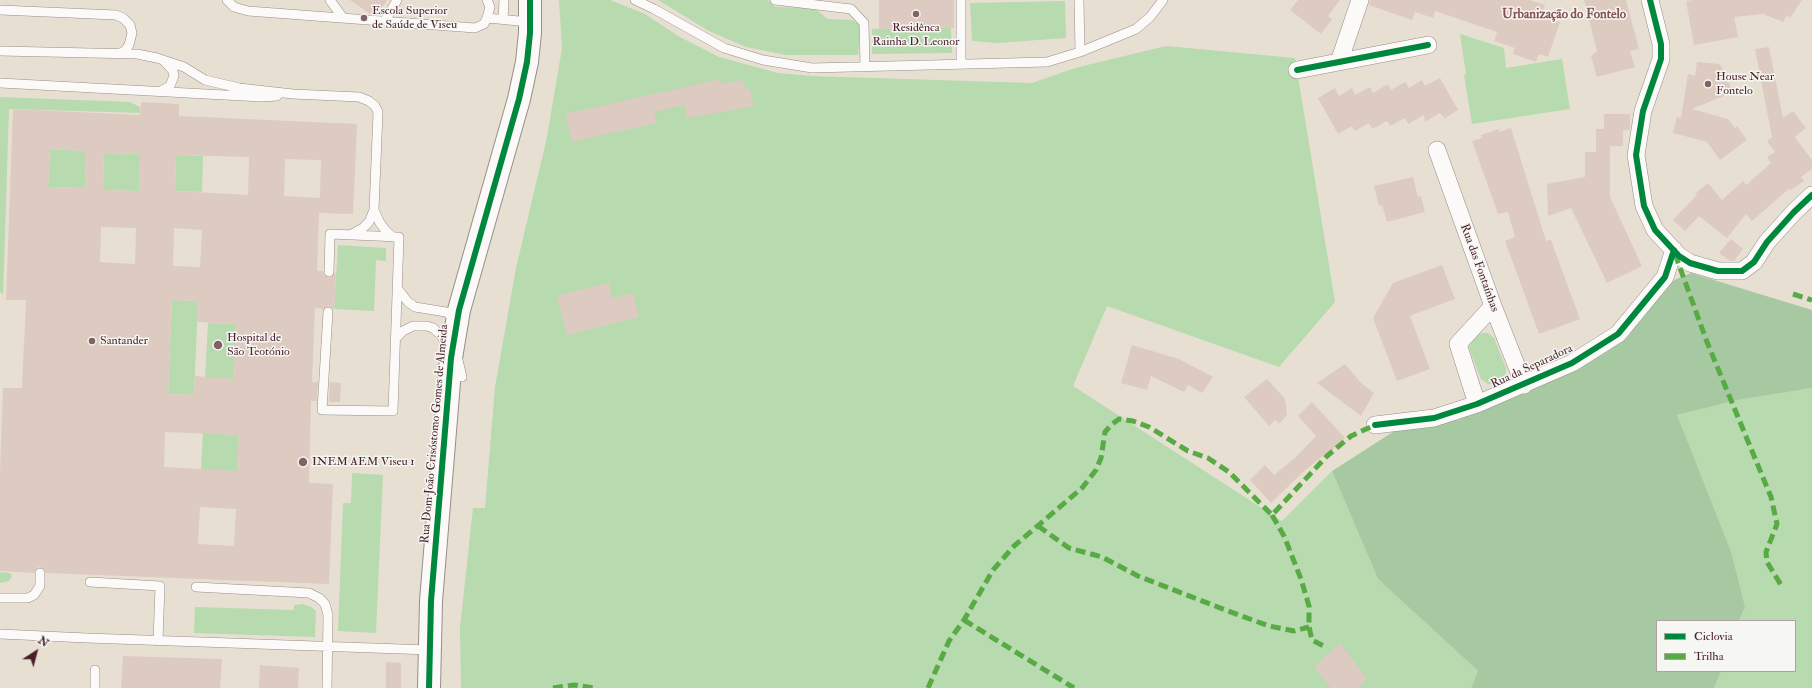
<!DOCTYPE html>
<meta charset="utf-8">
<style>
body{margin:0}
#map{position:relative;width:1812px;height:688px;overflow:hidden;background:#e7e0d2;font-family:"IM FELL Double Pica",serif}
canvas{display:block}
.legend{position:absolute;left:1656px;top:620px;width:140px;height:52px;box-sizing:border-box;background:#f6f6f2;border:1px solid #b1a0a2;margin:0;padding:5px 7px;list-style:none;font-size:12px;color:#4a1f2b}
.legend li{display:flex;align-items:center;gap:8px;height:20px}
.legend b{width:20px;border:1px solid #b1a0a2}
.north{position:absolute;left:16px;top:632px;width:40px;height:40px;-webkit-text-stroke:3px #f6f6f2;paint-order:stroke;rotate:36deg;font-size:11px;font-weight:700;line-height:16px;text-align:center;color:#4a1f2b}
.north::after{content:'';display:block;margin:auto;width:14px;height:18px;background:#4a1f2b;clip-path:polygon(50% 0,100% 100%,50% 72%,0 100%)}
</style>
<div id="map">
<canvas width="1812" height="688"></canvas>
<ul class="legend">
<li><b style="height:5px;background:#00873e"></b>Ciclovia</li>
<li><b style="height:5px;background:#57aa44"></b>Trilha</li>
</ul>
<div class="north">N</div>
</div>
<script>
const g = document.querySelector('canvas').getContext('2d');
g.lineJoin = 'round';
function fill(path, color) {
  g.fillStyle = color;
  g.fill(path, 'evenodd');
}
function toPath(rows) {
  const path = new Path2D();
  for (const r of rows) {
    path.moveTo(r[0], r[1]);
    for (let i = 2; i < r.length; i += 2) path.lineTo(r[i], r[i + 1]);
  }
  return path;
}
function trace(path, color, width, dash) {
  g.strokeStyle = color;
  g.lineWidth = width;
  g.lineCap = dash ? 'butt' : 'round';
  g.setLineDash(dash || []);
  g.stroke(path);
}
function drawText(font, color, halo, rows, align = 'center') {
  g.font = font + ' "IM FELL Double Pica",serif';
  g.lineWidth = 3;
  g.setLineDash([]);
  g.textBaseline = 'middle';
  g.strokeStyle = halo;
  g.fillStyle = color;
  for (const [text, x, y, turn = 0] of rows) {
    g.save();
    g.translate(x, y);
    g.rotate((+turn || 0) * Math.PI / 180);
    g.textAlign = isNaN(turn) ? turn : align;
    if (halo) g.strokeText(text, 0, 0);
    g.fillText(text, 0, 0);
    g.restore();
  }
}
fill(toPath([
 [559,0,610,0,645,14,678,36,719,57,778,73,811,76,1032,83,1075,68,1166,46,1295,58,1335,302,1279,367,1107,306,1073,386,1282,521,1332,471,1378,579,1478,671,1471,688,461,688,460,628,473,508,485,508,495,387,516,268,547,137,562,48],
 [658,0,768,0,776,7,814,8,828,19,852,20,860,25,858,55,786,55,746,47,709,31],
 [1065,1,1066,38,997,43,972,41,970,3],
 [951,28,952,53,872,54,872,29],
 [1460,34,1504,48,1506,68,1562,59,1570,109,1472,124,1464,75,1466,74],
 [0,97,130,102,140,107,140,113,9,109,3,295,0,291],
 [50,149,86,151,85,188,48,187],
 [104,153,140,154,139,191,103,190],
 [176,155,203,156,202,192,175,191],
 [338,245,386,248,386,261,376,260,374,311,334,309],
 [172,300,198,301,194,395,168,394],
 [208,323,236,324,233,379,205,378],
 [1483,333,1488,333,1494,338,1506,368,1506,376,1497,384,1488,384,1481,379,1469,348,1471,340,1478,334],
 [1812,388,1812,688,1714,688,1721,671,1795,671,1795,621,1739,621,1745,607,1677,415,1738,400],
 [203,433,239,435,237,471,201,470],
 [352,473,383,475,376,633,338,631,343,503,351,503],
 [0,572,10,573,12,576,9,581,0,583],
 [303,604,311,607,316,611,315,637,194,633,195,607,294,610,294,605]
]), '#b7daae');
fill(toPath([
 [1691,273,1812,310,1812,388,1738,400,1677,415,1731,552,1745,607,1739,621,1657,621,1657,671,1721,671,1714,688,1471,688,1478,671,1378,579,1332,471,1396,430,1458,420,1573,370,1627,338,1645,310,1672,281]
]), '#a7c9a2');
fill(toPath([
 [350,0,387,0,377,15,370,14],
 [879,0,954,0,954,28,879,29],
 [1298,0,1340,0,1328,16,1332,19,1321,34,1290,10],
 [1370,0,1530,0,1545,5,1541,16,1560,22,1548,57,1539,54,1536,62,1513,54,1515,48,1494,41,1497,32,1435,11,1433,18,1415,12,1412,20,1369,5],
 [1584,0,1626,0,1639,49,1630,51,1635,67,1597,77,1591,56,1597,51],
 [1693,0,1802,0,1790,18,1787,15,1783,22,1763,14,1734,17,1738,37,1694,45,1686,1],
 [1769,47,1783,118,1793,111,1806,128,1795,137,1812,160,1812,169,1801,177,1804,181,1791,190,1790,188,1752,221,1746,214,1727,238,1699,216,1685,231,1673,220,1697,195,1695,194,1708,183,1722,200,1743,181,1746,185,1771,163,1767,157,1775,152,1767,141,1772,137,1755,49],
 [1697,62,1720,64,1733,92,1692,109,1728,119,1735,128,1737,126,1747,140,1720,160,1707,142,1673,133,1677,117,1681,118,1688,74,1695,76],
 [1440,78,1458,110,1445,118,1440,113,1425,122,1424,115,1408,124,1405,118,1390,126,1387,121,1372,129,1369,123,1355,131,1352,126,1338,134,1318,98,1335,88,1339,96,1352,88,1355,95,1370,87,1373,93,1388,84,1391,90,1405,82,1409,88,1422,80,1425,86],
 [720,79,721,84,743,80,745,90,750,89,754,106,687,118,684,105,654,112,657,123,572,142,565,114],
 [141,102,179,104,179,116,357,124,353,214,319,213,317,271,323,271,324,275,328,278,332,277,336,272,334,309,328,306,323,309,315,308,312,382,318,382,317,401,311,401,309,483,333,484,329,584,46,573,45,570,40,567,37,568,34,573,0,571,0,474,3,388,22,388,26,300,6,300,13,109,140,115],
 [50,149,86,151,85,188,48,187],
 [104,153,140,154,139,191,103,190],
 [176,155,249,157,248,195,175,191],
 [285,159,321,160,320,198,284,196],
 [101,227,136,228,135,264,100,262],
 [174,228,202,230,200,267,173,266],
 [172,300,198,301,197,322,236,324,233,379,195,376,194,395,168,394],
 [165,432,239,435,237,471,164,467],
 [200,507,236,509,234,546,198,544],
 [1604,114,1630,114,1630,130,1623,130,1623,146,1610,146,1610,197,1642,266,1607,283,1571,208,1548,216,1547,184,1585,177,1585,152,1596,152,1596,129,1604,129],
 [1511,128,1546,241,1551,240,1580,319,1539,334,1505,241,1515,237,1508,212,1498,214,1472,141,1482,138,1481,135,1499,129,1499,132],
 [1413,177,1418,197,1421,196,1425,212,1387,222,1382,205,1379,206,1374,186],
 [1731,239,1743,249,1734,261,1730,261,1719,253],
 [1442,265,1455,299,1410,316,1430,369,1397,381,1373,318,1393,283],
 [609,283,612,298,633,293,639,317,567,335,557,296],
 [1132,345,1179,359,1213,377,1202,393,1188,385,1184,392,1151,376,1147,390,1121,383],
 [1345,364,1361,383,1374,393,1361,416,1317,383],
 [1267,379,1285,399,1287,415,1279,424,1275,420,1269,426,1244,397],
 [330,382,341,383,340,402,329,402],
 [1312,402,1345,438,1326,456,1324,455,1303,472,1271,503,1250,480,1265,465,1274,475,1295,458,1316,436,1298,416],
 [1340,643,1367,679,1357,688,1331,688,1314,667],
 [123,656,222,659,220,688,121,688],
 [386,662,401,663,401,688,386,688],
 [260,665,299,668,298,688,259,688]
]), '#ddcac1');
const service = toPath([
 [227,0,234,7,248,11,475,28,484,24,487,18,490,7,487,0],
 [330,0,343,18],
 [635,0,654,9,724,48,763,60,812,68,1047,62,1080,52,1136,29,1150,17,1163,0],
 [775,0,851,9,864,23,865,67],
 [961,0,961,64],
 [1079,0,1080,52],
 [0,10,116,15,123,18,130,25,132,33,129,45,125,51,118,54],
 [487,18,530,22],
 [503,20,504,0],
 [385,21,397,0],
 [0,51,137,54,157,58,184,67,205,80,239,88,293,94,359,97,369,101,375,106,378,112,374,210],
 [0,83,262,97,277,96],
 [161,91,170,86,174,76,173,71,164,61],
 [352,234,363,228,369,222,374,210,380,223,386,231,393,237],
 [397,288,408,302,415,307,446,312,456,320],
 [328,312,322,410,393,411,399,237,330,234,329,272],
 [395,339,403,331,413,326,427,326,433,328,441,335,448,348],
 [458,360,462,377],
 [90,582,160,586,158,641],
 [196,587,309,593,319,598,325,604,328,615,327,688],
 [0,598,28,598,34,595,40,586,40,573],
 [0,634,87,638,430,650],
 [95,688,95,670]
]);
const minor = toPath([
 [1650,0,1661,44,1661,59,1643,111,1636,155,1644,206,1655,230,1679,256,1690,263,1718,271,1742,271,1754,262,1767,242,1794,212,1812,195],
 [1339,62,1360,0],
 [1297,70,1428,45],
 [1437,150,1493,306,1524,385],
 [1477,404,1458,344,1493,306],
 [1375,425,1434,418,1477,404,1572,363,1618,334,1665,277,1674,250]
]);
const tertiary = toPath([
 [429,688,431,601,451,358,459,310,519,99,527,62,530,33,530,0]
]);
trace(service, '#978d88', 10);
trace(minor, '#978d88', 18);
trace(tertiary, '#978d88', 24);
trace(service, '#fbfaf8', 9);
trace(minor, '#fbfaf8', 17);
trace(tertiary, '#fbfaf8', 22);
trace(toPath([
 [1675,254,1707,342,1771,497,1777,524,1766,552,1767,562,1781,585],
 [1793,294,1812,300],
 [1272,515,1284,536,1301,579,1309,606,1309,627,1312,640,1326,647],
 [1038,526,1069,548,1102,557,1138,576,1228,611,1269,626,1294,631,1309,627],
 [964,620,1074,688],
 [553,688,574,685,595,688],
 [928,688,949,641,964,620,993,570,1014,546,1082,488,1096,470,1101,458,1105,432,1111,425,1119,419,1133,421,1149,427,1188,451,1208,458,1229,472,1272,515,1327,456,1351,436,1375,425]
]), '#57aa44', 5, [10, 5]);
trace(toPath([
 [1650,0,1661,44,1661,59,1643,111,1636,155,1644,206,1655,230,1679,256,1690,263,1718,271,1742,271,1754,262,1767,242,1794,212,1812,195],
 [1297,70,1428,45],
 [1375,425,1434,418,1477,404,1572,363,1618,334,1665,277,1674,250],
 [429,688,431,601,451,358,459,310,519,99,527,62,530,33,530,0]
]), '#00873e', 6);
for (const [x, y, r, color] of [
 [916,14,4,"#816365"],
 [364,18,4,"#816365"],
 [1708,84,4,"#816365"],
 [92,341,4,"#816365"],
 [218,345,5,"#816365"],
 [303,462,5,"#816365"]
]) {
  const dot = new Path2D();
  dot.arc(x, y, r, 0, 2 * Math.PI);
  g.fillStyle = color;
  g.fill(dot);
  trace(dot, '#f6f6f2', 1.5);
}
drawText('12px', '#4a1f2b', '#f6f6f2', [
 ["Escola Superior",372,11],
 ["de Saúde de Viseu",372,25],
 ["Residênca",916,28,"center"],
 ["Rainha D. Leonor",916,42,"center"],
 ["House Near",1716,77],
 ["Fontelo",1716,91],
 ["Hospital de",227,338],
 ["São Teotónio",227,352],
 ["Santander",100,341],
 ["INEM AEM Viseu 1",312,462]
], 'left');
drawText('12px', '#4a1f2b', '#f6f6f2', [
 ["Rua das Fontaínhas",1479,268,70],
 ["Rua da Separadora",1532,367,-25],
 ["Rua Dom João Crisóstomo Gomes de Almeida",435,434,-85]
]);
drawText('bold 13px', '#875152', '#f6f6f2', [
 ["Urbanização do Fontelo",1564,15]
]);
</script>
